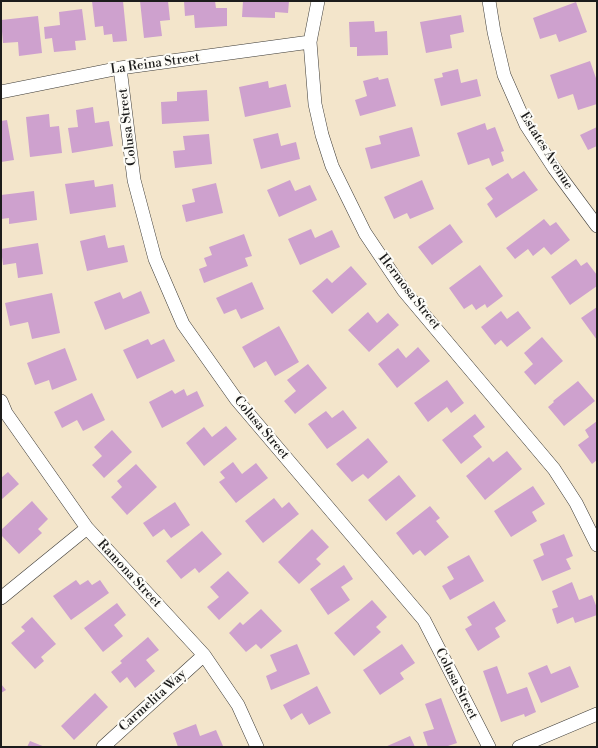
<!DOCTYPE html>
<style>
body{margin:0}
#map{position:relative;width:598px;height:748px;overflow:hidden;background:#f3e5cb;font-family:"Libre Bodoni",serif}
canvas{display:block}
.frame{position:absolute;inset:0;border:2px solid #1c1c1c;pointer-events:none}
</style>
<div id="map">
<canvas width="598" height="748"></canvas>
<div class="frame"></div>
</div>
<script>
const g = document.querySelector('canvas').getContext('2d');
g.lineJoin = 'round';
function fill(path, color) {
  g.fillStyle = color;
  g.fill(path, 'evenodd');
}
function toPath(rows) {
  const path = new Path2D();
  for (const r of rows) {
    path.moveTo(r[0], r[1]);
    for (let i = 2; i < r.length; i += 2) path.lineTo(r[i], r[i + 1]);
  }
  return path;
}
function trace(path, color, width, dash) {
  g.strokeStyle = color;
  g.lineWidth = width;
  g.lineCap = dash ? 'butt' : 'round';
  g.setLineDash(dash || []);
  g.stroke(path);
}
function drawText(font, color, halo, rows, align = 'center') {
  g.font = font + ' "Libre Bodoni",serif';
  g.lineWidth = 4;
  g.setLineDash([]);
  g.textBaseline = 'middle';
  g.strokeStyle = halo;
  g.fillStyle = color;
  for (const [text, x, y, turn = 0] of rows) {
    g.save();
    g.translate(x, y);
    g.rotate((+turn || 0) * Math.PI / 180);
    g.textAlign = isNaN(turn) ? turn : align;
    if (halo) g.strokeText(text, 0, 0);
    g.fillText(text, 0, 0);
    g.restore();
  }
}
fill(toPath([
 [92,1,123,1,127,41,113,42,112,34,104,35,103,26,95,27],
 [140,1,168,1,170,20,160,21,162,36,144,38],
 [184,1,215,1,216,8,227,8,227,26,195,28,194,15,185,16],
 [243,1,289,1,288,13,275,12,275,18,242,17],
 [576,2,587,32,559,42,556,34,540,39,533,18],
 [82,9,86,40,75,41,76,50,54,52,52,38,45,39,44,27,60,25,59,12],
 [461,15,464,32,450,35,452,48,426,53,420,22],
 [38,16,42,53,19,56,18,42,3,43,1,20],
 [374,21,375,32,387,31,388,55,357,56,357,47,350,47,349,22],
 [590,61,597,81,597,104,578,110,573,94,558,99,550,75],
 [458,69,461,83,477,79,481,96,441,106,434,79,443,77,442,73],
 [378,77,379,80,388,78,396,106,360,116,355,100,367,96,363,81],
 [268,81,269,88,286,84,291,107,245,117,239,87],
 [207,90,209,121,162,124,161,102,177,101,177,92],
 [93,107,95,123,109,121,113,146,72,153,68,128,78,127,76,110],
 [49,114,50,127,59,126,62,153,30,157,26,117],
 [7,120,14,160,1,162,1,121],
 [485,123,487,130,495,127,504,151,501,152,504,161,492,166,489,158,468,165,457,133],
 [412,127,420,156,371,169,365,148,381,144,379,136],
 [597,127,597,146,588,150,580,135],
 [278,133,281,146,296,142,300,159,261,169,253,139],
 [209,134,212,164,175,168,173,151,185,150,183,136],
 [524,171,538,190,496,218,487,204,493,199,485,188,508,173,512,179],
 [94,180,95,187,113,184,116,207,70,214,65,184],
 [290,180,295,191,310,185,317,200,279,217,267,190],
 [422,180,434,209,410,219,407,213,394,219,384,197],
 [216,183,223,213,186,222,182,205,195,202,192,189],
 [34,191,37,220,9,224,9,218,1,219,1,195],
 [544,219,550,226,556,222,570,240,551,255,544,247,533,256,528,249,515,259,506,248],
 [450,224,463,242,432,265,418,247],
 [311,229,315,238,332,230,340,247,300,265,288,239],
 [244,234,252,256,245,258,248,266,204,283,199,269,207,266,204,258,212,255,209,247],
 [105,235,108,248,124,245,128,262,87,271,80,241],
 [38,243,43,274,18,278,16,263,3,265,1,249],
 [576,259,581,266,587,262,597,275,597,286,570,305,551,277],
 [480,265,503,296,487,308,485,304,476,310,472,304,464,309,449,288],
 [351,266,367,284,332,314,312,291,327,278,332,283],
 [252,282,264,309,241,319,236,309,224,314,216,298],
 [141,291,150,313,105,330,94,302,120,292,123,299],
 [52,293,60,333,32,339,28,322,10,326,5,303],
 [597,307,597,340,581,318],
 [501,311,507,319,518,311,531,328,507,347,501,340,495,345,481,327],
 [368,312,377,323,388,313,399,325,369,352,348,330],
 [279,326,299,362,275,376,266,361,254,368,242,347],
 [542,337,563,361,535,385,524,372,533,364,524,353],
 [148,339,151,345,164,339,175,361,137,379,123,350],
 [418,347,430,361,397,388,378,364,398,348,406,358],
 [65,348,77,380,52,390,49,380,35,385,27,363],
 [308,364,327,388,295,414,284,401,296,391,287,380],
 [447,380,464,403,451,413,447,407,428,422,414,403],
 [578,381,595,401,564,426,548,407,554,402,553,401],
 [184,389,187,396,197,391,204,406,162,428,149,402,172,390,175,394],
 [92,393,105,420,83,431,77,420,62,428,54,412],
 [343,410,357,428,327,449,308,424,326,411,332,418],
 [475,414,485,427,473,436,482,447,461,464,442,440],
 [597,421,597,460,592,464,578,445,589,437,585,430],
 [226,426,237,439,204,466,186,443,204,427,212,437],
 [112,430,132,452,104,478,92,465,102,456,94,447],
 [368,438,388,462,368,479,363,474,352,482,336,464],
 [507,451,522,469,485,500,466,476,489,457,493,462],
 [233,462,242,474,256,463,268,478,236,503,219,482,225,478,220,472],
 [136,464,157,487,127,515,111,497,122,487,117,481],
 [8,472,19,484,1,500,1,478],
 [399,475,416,496,386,521,368,500],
 [533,486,545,504,532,512,537,521,511,537,494,511],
 [274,498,282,508,289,502,299,514,263,543,245,521],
 [32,501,48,519,38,529,42,533,19,554,1,535,1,530],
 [175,502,190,525,171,538,164,529,153,537,143,523],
 [430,506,440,518,436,521,449,537,425,556,420,550,413,555,396,533],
 [312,529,329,547,316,559,321,564,299,584,278,562],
 [202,531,222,554,199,573,195,568,181,579,166,561],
 [564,534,573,556,566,559,571,569,542,581,533,560,544,555,540,544],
 [469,555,484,581,450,600,442,586,454,579,447,567],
 [344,565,353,579,341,587,350,600,328,615,310,589],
 [228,571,249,593,219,620,207,607,219,597,210,587],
 [76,580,80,585,88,580,92,585,100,580,109,593,71,620,53,596],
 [572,582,579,600,592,595,597,608,597,615,575,623,573,617,557,624,552,609,558,607,552,591],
 [372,600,387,617,376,627,381,632,354,656,334,633],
 [494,601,506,621,495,628,500,637,478,651,465,629,472,625,467,617],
 [117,603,126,615,114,625,123,636,103,652,84,628],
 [261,609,282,631,261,649,256,644,246,652,229,633,240,622,243,625],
 [32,617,56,644,41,657,44,661,35,669,11,643,25,631,21,627],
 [148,637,159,650,146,660,155,671,135,688,127,677,120,683,111,672,122,663,120,661],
 [297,644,310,674,271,690,266,676,277,671,270,655],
 [402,644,415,663,400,673,404,679,380,695,363,670],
 [547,665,551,674,570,666,579,687,541,703,528,673],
 [497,666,507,694,527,687,536,712,525,717,524,714,501,722,483,671],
 [1,684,6,690,1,693],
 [317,686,331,713,309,725,302,713,291,720,283,705],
 [95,693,108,707,74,740,61,726],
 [441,698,457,743,445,747,428,747,423,732,434,729,425,704],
 [196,724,200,736,216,730,223,746,178,747,173,733],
 [410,736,415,747,385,747],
 [30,741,45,747,27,747]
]), '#cea1ce');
const minor = toPath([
 [318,1,310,42,315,104,322,135,332,166,365,233,404,291,554,469,576,503,597,545],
 [489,1,494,32,504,75,526,125,554,168,597,226],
 [120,68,134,180,155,259,183,324,236,399,424,620,489,747],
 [1,92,120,68,310,42],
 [1,401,6,413,87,528,204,655,238,705,257,747],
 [1,598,87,528],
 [103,747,204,655],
 [519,747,597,714]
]);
trace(minor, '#3c3a36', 14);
trace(minor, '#fff', 13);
drawText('13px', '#1c1c1c', '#fdfcf7', [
 ["La Reina Street",155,64,-8],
 ["Colusa Street",128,127,-97],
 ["Estates Avenue",546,151,58],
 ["Hermosa Street",409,292,52],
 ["Colusa Street",261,428,50],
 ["Ramona Street",129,574,47],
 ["Colusa Street",456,684,63],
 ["Carmelita Way",153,701,-42]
]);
</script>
